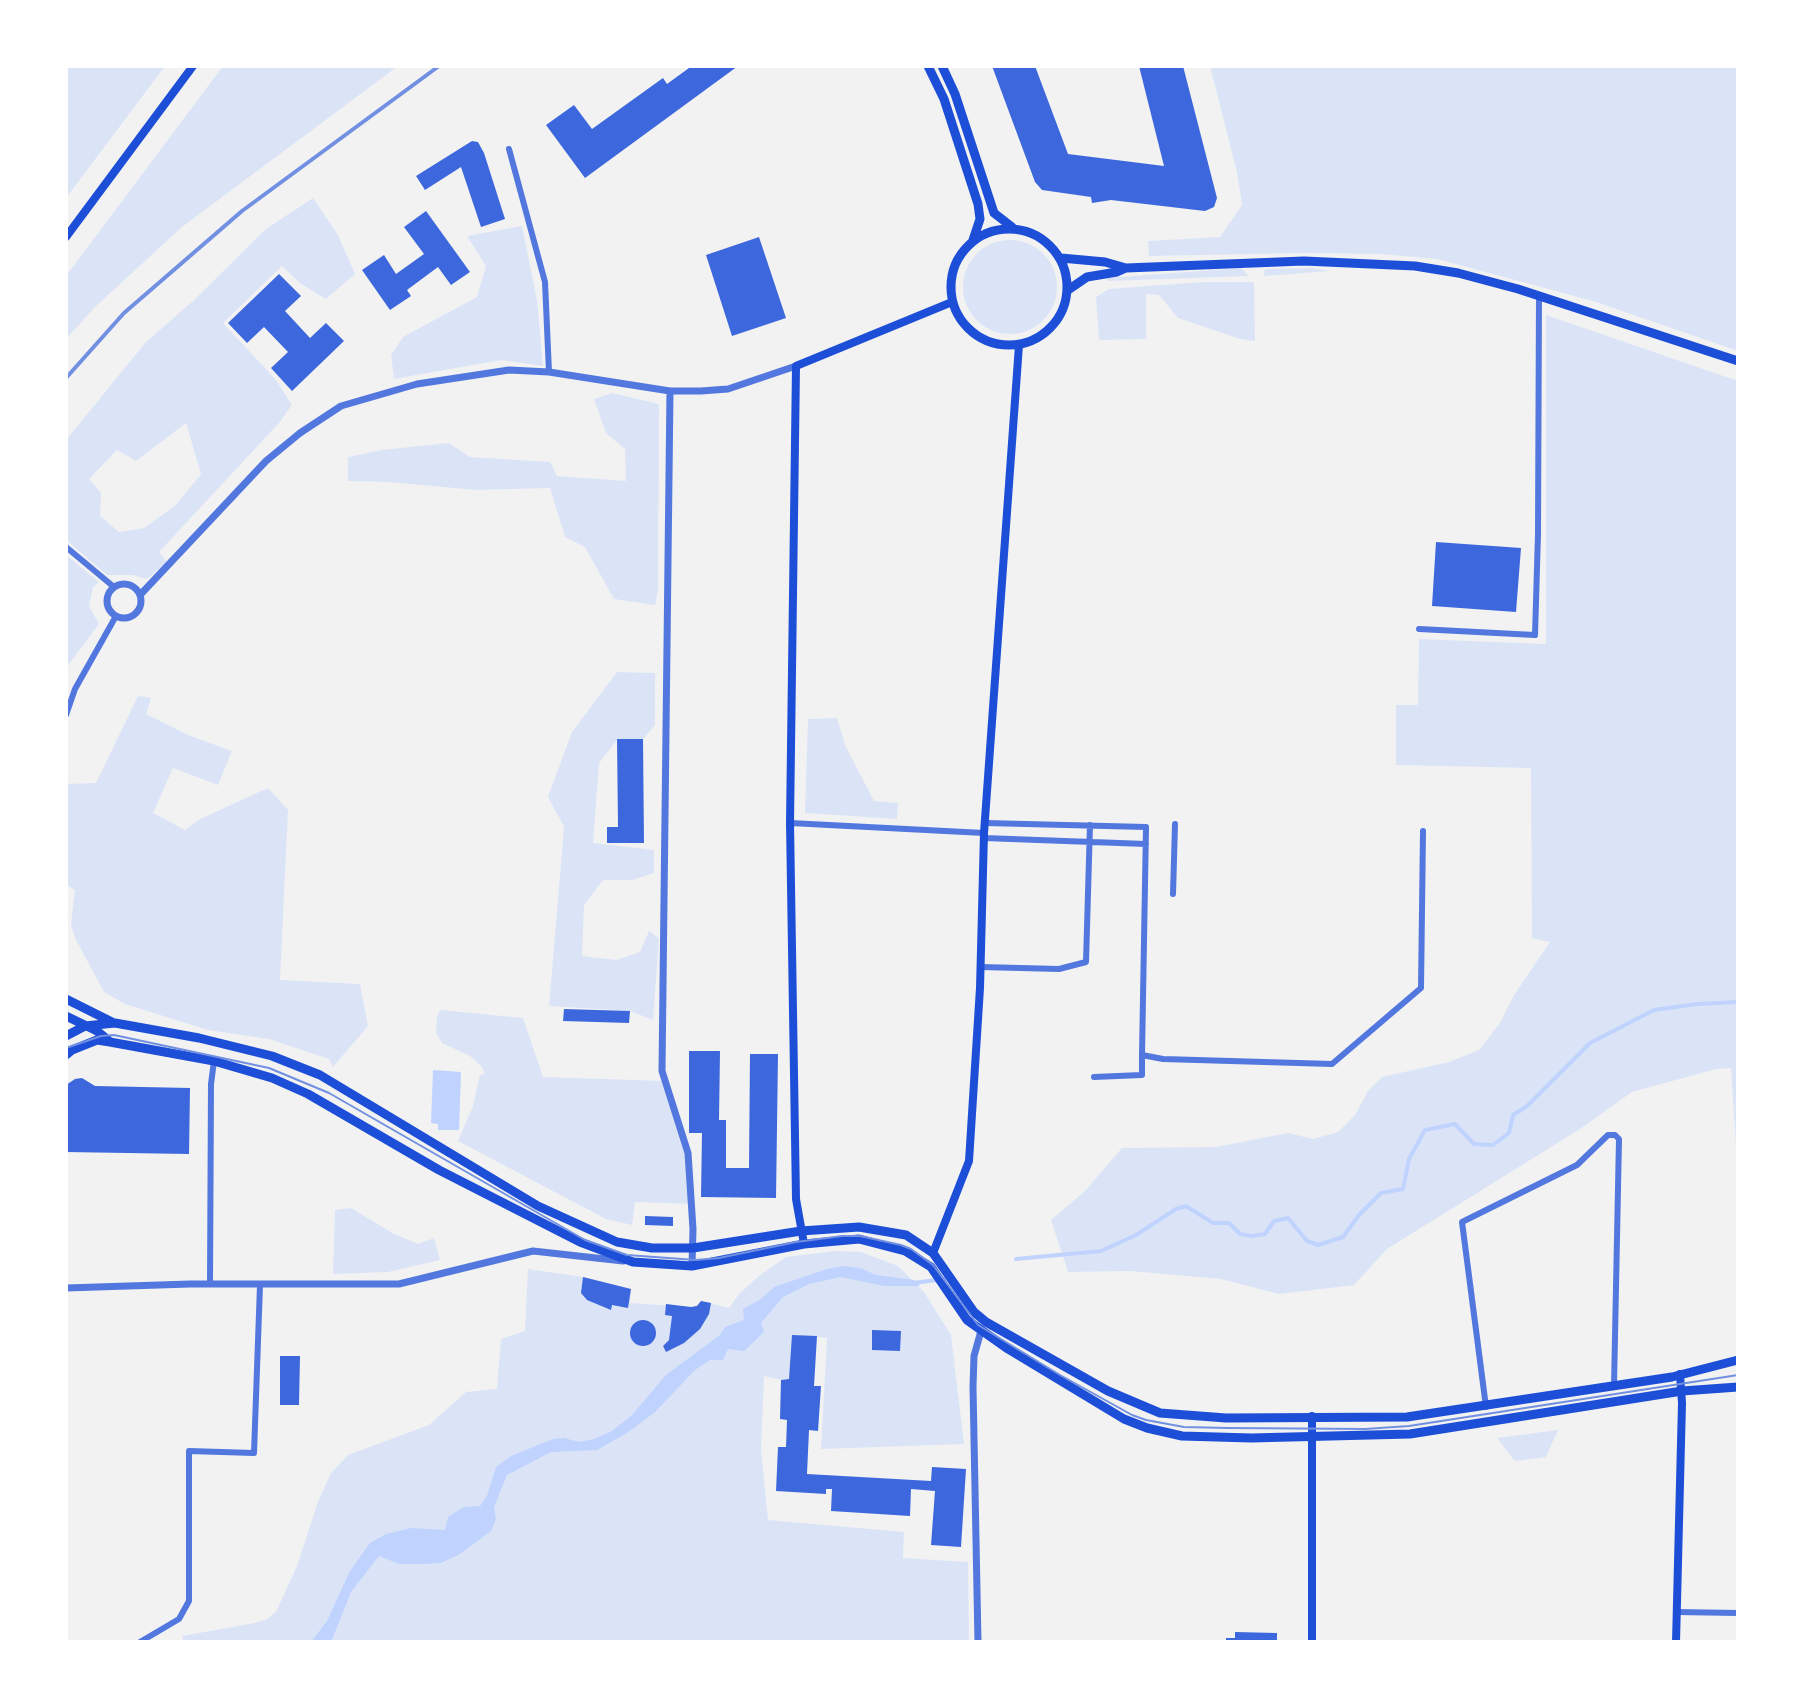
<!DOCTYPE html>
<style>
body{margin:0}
#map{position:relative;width:1804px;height:1708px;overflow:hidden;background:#f2f2f2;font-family:"DM Sans",sans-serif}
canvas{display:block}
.frame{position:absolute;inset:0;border:68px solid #fff;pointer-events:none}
</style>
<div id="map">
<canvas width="1804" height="1708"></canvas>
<div class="frame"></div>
</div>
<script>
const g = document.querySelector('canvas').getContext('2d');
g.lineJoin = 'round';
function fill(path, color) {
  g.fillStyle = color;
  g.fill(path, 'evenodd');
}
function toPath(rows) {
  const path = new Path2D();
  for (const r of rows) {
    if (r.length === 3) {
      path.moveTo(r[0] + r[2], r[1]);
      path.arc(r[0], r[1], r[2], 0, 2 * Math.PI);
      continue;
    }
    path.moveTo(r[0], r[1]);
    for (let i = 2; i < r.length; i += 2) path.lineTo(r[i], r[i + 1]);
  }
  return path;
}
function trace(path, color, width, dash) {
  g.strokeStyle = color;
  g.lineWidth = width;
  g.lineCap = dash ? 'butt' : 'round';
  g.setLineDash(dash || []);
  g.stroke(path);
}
fill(toPath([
 [66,66,165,66,66,198],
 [223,66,398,66,182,227,95,307,66,339,66,276],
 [1210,66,1738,66,1738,351,1593,301,1437,259,1380,254,1306,253,1149,256,1148,241,1220,237,1242,205,1237,172],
 [313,198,338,235,355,274,326,299,301,284,282,266,223,323,276,380,292,405,279,423,159,552,167,562,147,579,133,575,107,575,66,540,66,440,146,342,193,301,266,229],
 [186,423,201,474,176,505,144,528,119,532,100,516,101,493,89,479,117,450,136,461],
 [522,226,537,300,543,366,501,360,394,379,391,355,403,337,477,297,486,266,467,236],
 [1010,287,47],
 [1241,268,1249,276,1108,281,1106,278],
 [1313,268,1330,271,1264,276,1265,269],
 [1203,282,1254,282,1255,341,1240,339,1178,318,1159,295,1146,294,1146,339,1099,340,1096,297,1109,289],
 [1546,315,1738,381,1738,1177,1731,1068,1716,1069,1632,1092,1580,1129,1387,1249,1354,1285,1279,1294,1221,1279,1130,1271,1068,1272,1051,1220,1084,1192,1122,1148,1216,1147,1288,1133,1313,1139,1338,1132,1355,1115,1368,1091,1382,1077,1449,1062,1479,1050,1500,1023,1514,995,1550,942,1532,938,1531,768,1396,765,1396,705,1418,705,1419,639,1546,644],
 [612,393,659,404,658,591,655,605,614,599,585,547,565,537,550,488,476,490,389,482,348,481,348,457,382,450,449,443,470,457,550,462,557,476,626,481,625,449,606,433,594,399],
 [66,555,99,582,93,587,89,606,99,624,66,668],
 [617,672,655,673,655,725,643,739,617,740,599,763,593,843,654,850,654,873,633,880,603,880,584,905,582,956,617,960,640,952,649,931,659,938,653,1020,630,1011,549,1006,564,827,548,797,572,732],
 [138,696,151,698,146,714,188,735,232,751,218,785,173,768,153,813,185,830,200,819,268,788,288,810,280,980,360,984,368,1026,333,1067,329,1059,269,1039,208,1030,125,1004,104,992,76,940,71,925,75,890,66,885,66,784,96,783],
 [837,718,845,745,874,801,898,803,897,819,805,813,808,719],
 [440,1010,523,1018,543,1077,665,1081,688,1153,692,1204,635,1202,632,1225,606,1219,458,1141,473,1106,480,1075,485,1074,482,1067,470,1056,442,1043,436,1032,437,1017],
 [351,1208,394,1234,418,1244,434,1238,440,1260,388,1272,333,1274,335,1210],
 [835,1251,861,1252,898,1266,924,1292,951,1335,964,1444,821,1449,827,1338,793,1335,789,1379,781,1380,764,1376,761,1448,768,1520,904,1532,903,1558,968,1562,969,1642,184,1642,182,1636,255,1623,267,1619,276,1612,297,1566,318,1502,331,1473,348,1455,429,1425,466,1392,497,1389,501,1339,525,1331,528,1269,583,1277,631,1289,630,1303,691,1307,697,1306,701,1301,729,1308,739,1294,759,1276,786,1257],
 [1558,1430,1546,1457,1515,1461,1497,1438]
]), '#dbe4f7');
fill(toPath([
 [433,1070,461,1072,459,1130,438,1130,438,1124,431,1123],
 [844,1266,860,1268,876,1275,914,1280,920,1286,884,1286,841,1277,809,1284,783,1297,761,1323,764,1332,744,1351,728,1349,723,1360,710,1360,695,1370,655,1412,627,1433,597,1450,551,1452,507,1475,494,1507,496,1519,491,1531,460,1554,441,1563,423,1564,399,1564,379,1556,351,1592,331,1642,311,1642,327,1621,350,1571,370,1543,386,1534,411,1528,445,1530,448,1517,454,1513,464,1507,480,1506,487,1496,496,1467,511,1456,553,1439,564,1438,579,1442,594,1439,612,1431,632,1415,666,1375,720,1335,725,1327,744,1320,743,1309,761,1299,774,1287,827,1269]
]), '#bfd3fe');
trace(toPath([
 [1016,1259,1101,1251,1136,1235,1176,1209,1186,1206,1213,1223,1229,1223,1240,1234,1252,1236,1265,1234,1274,1221,1288,1218,1307,1241,1318,1245,1343,1237,1359,1215,1381,1193,1403,1189,1409,1159,1425,1130,1455,1124,1474,1144,1493,1145,1509,1133,1513,1115,1526,1107,1590,1043,1654,1010,1697,1004,1738,1002],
 [913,1283,945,1279]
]), '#bfd3fe', 4);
fill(toPath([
 [688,66,738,66,585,178,546,125,574,105,592,129,663,78,667,84,689,68],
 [992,66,1035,66,1068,154,1164,166,1139,66,1183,66,1217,198,1214,207,1205,211,1111,200,1092,203,1091,197,1042,190,1035,182],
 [472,141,478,142,484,153,505,219,481,227,461,167,425,190,416,176],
 [426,211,470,272,451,285,438,267,407,290,411,296,390,310,362,270,384,255,396,274,424,254,404,227],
 [759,237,786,318,732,336,706,255],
 [279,274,301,296,285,311,310,338,326,323,344,341,292,391,271,368,288,352,264,327,247,343,228,323],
 [1436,542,1521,548,1516,612,1432,606],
 [617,739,643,739,644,843,607,843,607,827,618,827],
 [564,1009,630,1011,629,1023,563,1021],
 [689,1051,720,1051,719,1120,726,1120,726,1168,749,1168,750,1054,778,1054,776,1198,701,1197,702,1133,689,1133],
 [82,1078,95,1086,190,1088,189,1154,66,1152,66,1085,75,1079],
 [645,1216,673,1217,673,1226,645,1225],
 [583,1277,631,1289,628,1308,612,1305,611,1310,587,1300,581,1293],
 [701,1301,711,1303,709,1314,700,1329,684,1343,666,1352,663,1346,669,1340,672,1316,665,1315,666,1304,691,1307,697,1306],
 [643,1333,13],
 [872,1330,901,1331,900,1351,872,1350],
 [792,1335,817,1336,814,1386,821,1386,818,1431,809,1430,807,1474,931,1481,932,1467,966,1469,961,1547,931,1545,935,1491,911,1489,910,1516,831,1511,832,1489,826,1489,826,1494,776,1491,778,1447,786,1447,787,1420,780,1419,781,1380,789,1379],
 [280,1356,300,1356,299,1405,280,1405],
 [1235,1632,1277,1633,1277,1642,1226,1642,1226,1638,1235,1638]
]), '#3d67dc');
trace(toPath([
 [509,149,545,282,549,372],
 [66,547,114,587],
 [1419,629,1535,635,1538,534,1539,295],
 [66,715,75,689,116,616],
 [790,823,984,833],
 [985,823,1146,827,1142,1055,1163,1059,1332,1064,1421,988,1423,831],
 [984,838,1146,844],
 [1173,894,1175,824],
 [981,967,1059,969,1086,962,1090,825],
 [1094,1077,1142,1075,1142,1055],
 [210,1284,211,1084,214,1061],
 [1486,1407,1462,1222,1577,1165,1608,1135,1615,1135,1619,1139,1614,1386],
 [1676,1612,1738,1613],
 [140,1642,179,1619,189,1601,189,1451,254,1453,260,1285]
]), '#5277de', 6);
trace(toPath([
 [670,391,662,1071,688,1153,693,1229,692,1266],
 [124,601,17],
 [140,595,266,461,300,433,341,406,417,384,509,370,549,372,670,391,701,391,728,389,796,366],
 [66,1288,190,1284,399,1284,533,1251,623,1261],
 [978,1642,973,1387,974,1356,981,1331]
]), '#5277de', 7);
trace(toPath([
 [66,237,193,66],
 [804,1244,796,1199,790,823,796,366,952,302],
 [933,1253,969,1161,980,988,984,833,1019,345],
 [1312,1416,1312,1642],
 [1676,1642,1682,1403,1680,1374]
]), '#1d4ed8', 8);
trace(toPath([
 [928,66,944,99,978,204,980,219,973,240],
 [942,66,955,94,994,213,1012,227],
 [1009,287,58],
 [1061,258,1105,262,1126,268,1304,261,1415,266,1458,273,1518,289,1738,361],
 [1068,290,1087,277,1117,272,1126,268],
 [66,999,112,1022],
 [66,1016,97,1031,108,1040],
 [66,1036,85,1026,115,1023,199,1038,272,1056,320,1075,538,1206,617,1242,652,1248,693,1248,801,1231,859,1227,906,1235,933,1253,974,1312,986,1322,1108,1391,1160,1413,1226,1418,1407,1417,1672,1377,1738,1360],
 [66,1055,72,1050,97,1040,110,1042,214,1061,272,1078,308,1094,439,1170,580,1242,633,1262,692,1266,804,1244,859,1239,905,1251,931,1267,967,1320,1008,1349,1124,1419,1147,1428,1182,1436,1251,1438,1410,1434,1682,1391,1738,1387]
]), '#1d4ed8', 9);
trace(toPath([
 [66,1048,101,1036,114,1035,269,1068,329,1093,585,1240,627,1255,696,1260,719,1258,796,1242,842,1236,860,1236,901,1245,911,1249,933,1265,978,1325,1060,1375,1132,1415,1146,1420,1184,1427,1228,1428,1365,1429,1409,1426,1738,1375]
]), '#7290e2', 2);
trace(toPath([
 [66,378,124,313,242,211,439,66]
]), '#7290e2', 4);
</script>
